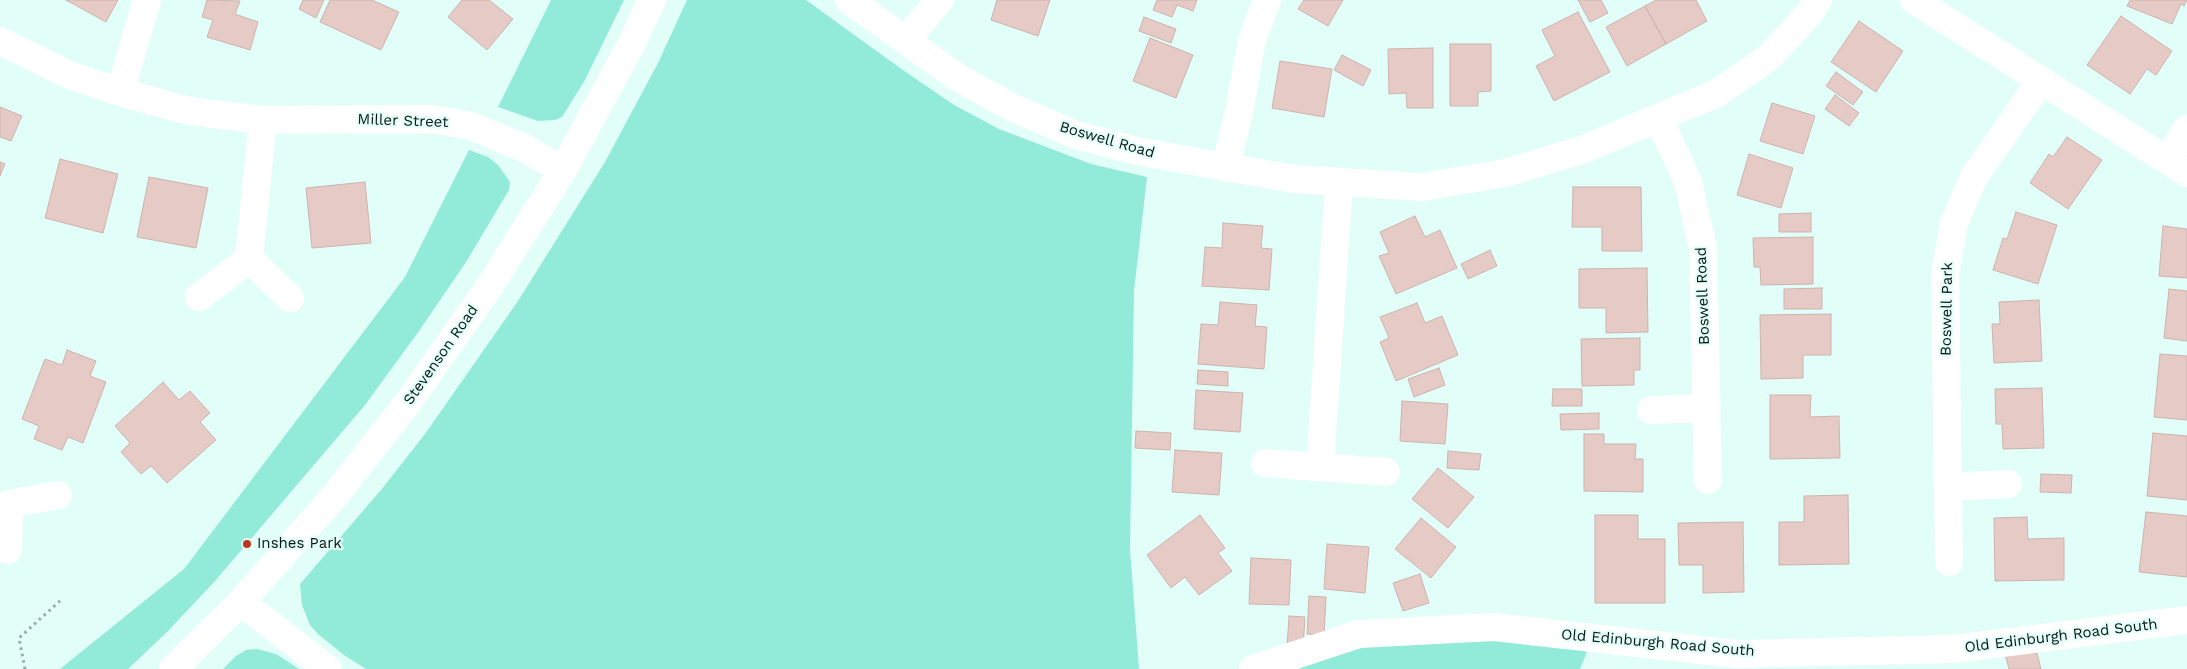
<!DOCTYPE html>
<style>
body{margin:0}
canvas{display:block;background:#e2fef8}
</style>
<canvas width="2187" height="669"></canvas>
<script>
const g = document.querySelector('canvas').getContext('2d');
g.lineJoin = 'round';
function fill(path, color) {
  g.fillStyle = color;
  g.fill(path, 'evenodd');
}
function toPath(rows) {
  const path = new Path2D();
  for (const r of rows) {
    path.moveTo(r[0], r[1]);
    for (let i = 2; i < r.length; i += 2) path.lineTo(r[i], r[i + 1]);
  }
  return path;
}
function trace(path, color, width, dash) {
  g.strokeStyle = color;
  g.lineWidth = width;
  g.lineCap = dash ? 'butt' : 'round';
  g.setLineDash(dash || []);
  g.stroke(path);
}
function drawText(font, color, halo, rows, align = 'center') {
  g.font = font + ' "Work Sans",sans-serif';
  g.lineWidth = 4.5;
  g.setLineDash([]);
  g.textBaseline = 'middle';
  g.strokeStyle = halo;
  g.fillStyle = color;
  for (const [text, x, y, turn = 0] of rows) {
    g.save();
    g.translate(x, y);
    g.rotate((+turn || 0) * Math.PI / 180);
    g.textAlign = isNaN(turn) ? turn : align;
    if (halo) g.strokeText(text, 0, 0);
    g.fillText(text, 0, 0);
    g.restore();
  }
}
fill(toPath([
 [551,0,624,0,585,80,562,117,555,120,538,121,498,107],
 [687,0,806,0,900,68,954,105,999,129,1091,164,1147,177,1134,291,1130,549,1139,669,366,669,344,655,318,634,310,625,302,605,300,584,381,490,425,434,518,301,605,162,658,63],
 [469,150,488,157,498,165,510,182,509,190,466,262,419,331,365,405,215,581,167,632,128,669,60,669,184,569,405,277],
 [1443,635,1589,647,1580,669,1279,669,1363,640],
 [257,649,276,654,299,669,223,669,236,656,246,650]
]), '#92ead9');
const building = toPath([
 [66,0,118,0,106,22,66,0],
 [207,0,240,1,235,14,258,22,250,50,207,37,213,20,202,17,207,0],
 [303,0,324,0,316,18,299,9,303,0],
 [330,0,372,0,399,12,381,50,320,22,330,0],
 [462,0,489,0,513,19,487,50,448,17,462,0],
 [997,0,1050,0,1038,36,991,20,997,0],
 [1157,0,1197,0,1193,11,1177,5,1172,17,1153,10,1157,0],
 [1304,0,1343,0,1328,26,1298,9,1304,0],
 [1578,0,1601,0,1608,13,1590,22,1578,0],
 [1656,0,1696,0,1707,21,1666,44,1645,6,1656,0],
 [2130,0,2187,0,2184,6,2181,4,2172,24,2127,6,2130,0],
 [1645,6,1666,44,1627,66,1606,27,1645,6],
 [1578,12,1610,72,1554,101,1536,66,1555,56,1542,30,1578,12],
 [2121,16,2172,51,2156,75,2147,69,2130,94,2087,65,2121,16],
 [1144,17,1176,29,1171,43,1139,31,1144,17],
 [1859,21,1903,51,1876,92,1831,62,1859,21],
 [1150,38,1193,55,1176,98,1133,81,1150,38],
 [1450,44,1491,44,1491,91,1478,92,1478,106,1450,106,1450,44],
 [1433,48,1433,108,1407,108,1406,93,1389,94,1388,49,1433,48],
 [1342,55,1371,70,1363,86,1334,70,1342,55],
 [1280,61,1332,69,1324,117,1272,108,1280,61],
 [1836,72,1863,92,1853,105,1826,86,1836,72],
 [1835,95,1859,113,1849,126,1825,109,1835,95],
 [1772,103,1815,116,1803,154,1760,141,1772,103],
 [0,107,22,116,11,141,0,137,0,107],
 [2067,137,2102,160,2068,209,2030,183,2049,154,2053,157,2067,137],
 [1749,154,1793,168,1781,208,1737,195,1749,154],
 [60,159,118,174,103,233,45,218,60,159],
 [0,162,5,164,0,176,0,162],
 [149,177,208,188,196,248,137,237,149,177],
 [365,182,371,243,312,248,306,188,365,182],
 [1573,187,1641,187,1642,251,1602,251,1602,227,1572,227,1573,187],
 [2016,212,2057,225,2038,284,1993,270,2003,238,2007,239,2016,212],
 [1811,213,1811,232,1779,232,1779,214,1811,213],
 [1415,216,1425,237,1440,230,1457,268,1396,294,1379,256,1389,253,1380,232,1415,216],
 [1223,223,1263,226,1261,248,1272,249,1269,290,1202,286,1205,247,1222,248,1223,223],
 [2163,226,2187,229,2187,278,2159,276,2163,226],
 [1813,237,1813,284,1761,285,1760,267,1754,267,1753,238,1813,237],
 [1490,250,1497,266,1468,279,1461,264,1490,250],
 [1647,268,1648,332,1606,333,1606,308,1579,308,1579,269,1647,268],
 [1822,288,1822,309,1784,309,1784,289,1822,288],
 [2169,289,2187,291,2187,341,2164,338,2169,289],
 [2039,300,2042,361,1994,363,1992,324,2000,324,1999,302,2039,300],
 [1220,302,1257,305,1255,326,1267,327,1264,369,1198,364,1201,324,1218,325,1220,302],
 [1417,303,1425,323,1442,316,1458,355,1396,381,1380,342,1389,338,1380,317,1417,303],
 [1831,314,1831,355,1803,355,1803,378,1761,379,1760,315,1831,314],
 [1640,338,1640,370,1634,370,1634,385,1582,386,1581,339,1640,338],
 [67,350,96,361,90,376,106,382,83,443,68,437,62,450,34,439,39,426,22,419,45,359,62,365,67,350],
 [2160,354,2187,356,2187,420,2154,417,2160,354],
 [1439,368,1445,385,1414,397,1408,379,1439,368],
 [1198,370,1228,372,1228,386,1197,384,1198,370],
 [163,382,179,400,190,391,210,413,200,422,216,440,167,483,151,466,141,474,121,452,130,443,115,426,163,382],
 [2042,388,2044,448,2003,449,2002,424,1996,424,1995,389,2042,388],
 [1553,389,1582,389,1582,406,1552,406,1553,389],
 [1196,390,1243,393,1240,432,1194,429,1196,390],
 [1770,395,1811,395,1810,417,1839,416,1840,458,1770,459,1770,395],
 [1402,401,1448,404,1445,444,1400,441,1402,401],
 [1599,413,1599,429,1561,430,1560,414,1599,413],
 [1136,431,1171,433,1170,450,1135,448,1136,431],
 [2153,433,2187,436,2187,500,2147,496,2153,433],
 [1584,434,1604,434,1604,444,1636,444,1635,459,1643,459,1643,492,1584,491,1584,434],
 [1175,450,1222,453,1219,495,1172,492,1175,450],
 [1448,451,1481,454,1479,470,1447,468,1448,451],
 [1438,468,1474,497,1448,528,1412,499,1438,468],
 [2041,474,2072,475,2071,493,2040,492,2041,474],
 [1848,495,1849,564,1779,565,1779,522,1804,522,1804,496,1848,495],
 [2146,512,2187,516,2187,577,2139,572,2146,512],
 [1200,515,1225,548,1218,553,1232,571,1199,595,1185,577,1171,588,1147,555,1200,515],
 [1595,515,1638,515,1638,539,1665,539,1665,603,1595,603,1595,515],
 [2027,517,2028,539,2064,538,2064,580,1995,581,1994,518,2027,517],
 [1421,518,1456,547,1431,578,1395,549,1421,518],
 [1743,522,1744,592,1703,593,1703,565,1679,565,1678,523,1743,522],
 [1327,544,1369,547,1365,593,1324,589,1327,544],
 [1251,558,1291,560,1289,605,1249,604,1251,558],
 [1420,574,1429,603,1403,611,1393,583,1420,574],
 [1309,596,1326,597,1324,635,1307,634,1309,596],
 [1289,616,1305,617,1303,649,1287,648,1289,616],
 [2037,653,2041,669,2009,669,2005,654,2037,653]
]);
fill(building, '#e5cac5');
trace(building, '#cdb3ae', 1);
trace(toPath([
 [25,669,19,638,61,600]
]), '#95aba6', 3, [2.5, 4]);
trace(toPath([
 [849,0,957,77,1013,108,1076,135,1141,152,1294,179,1422,187,1505,173,1582,150,1717,93,1768,58,1809,14,1818,0],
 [1914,0,2187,173],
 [906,39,940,0],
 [0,41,69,75,120,92,189,111,263,120,431,119,471,126,524,148,563,170],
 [120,92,147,0],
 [1659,119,1688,182,1703,248,1708,480],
 [2168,159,2187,129],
 [1225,168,1239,112,1252,40,1267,0],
 [249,259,263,120],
 [199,297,249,259,290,298],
 [1651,410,1706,408],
 [1265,463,1386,472],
 [1320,467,1339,183],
 [1948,487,2008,484],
 [8,550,9,504,58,495],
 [1949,562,1945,275,1954,223,1974,177,2040,82],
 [241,602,328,669],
 [173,669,241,602,333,498,409,401,489,287,563,170,632,43,652,0],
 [1253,669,1359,634,1494,627,1736,654,1954,649,2187,620]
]), '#fff', 28);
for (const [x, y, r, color] of [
 [247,544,5,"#c13520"]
]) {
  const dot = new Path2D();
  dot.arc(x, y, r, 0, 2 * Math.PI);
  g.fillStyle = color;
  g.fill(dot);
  trace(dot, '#e2fef8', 2);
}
drawText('15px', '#0b1613', '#e2fef8', [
 ["Miller Street",403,121,2],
 ["Boswell Road",1107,140,16],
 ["Boswell Road",1703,296,-92],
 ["Boswell Park",1947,309,-89],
 ["Stevenson Road",441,355,-55],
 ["Old Edinburgh Road South",2061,636,-7],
 ["Old Edinburgh Road South",1658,643,5]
]);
drawText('15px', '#0b1613', '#e2fef8', [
 ["Inshes Park",257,544]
], 'left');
</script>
